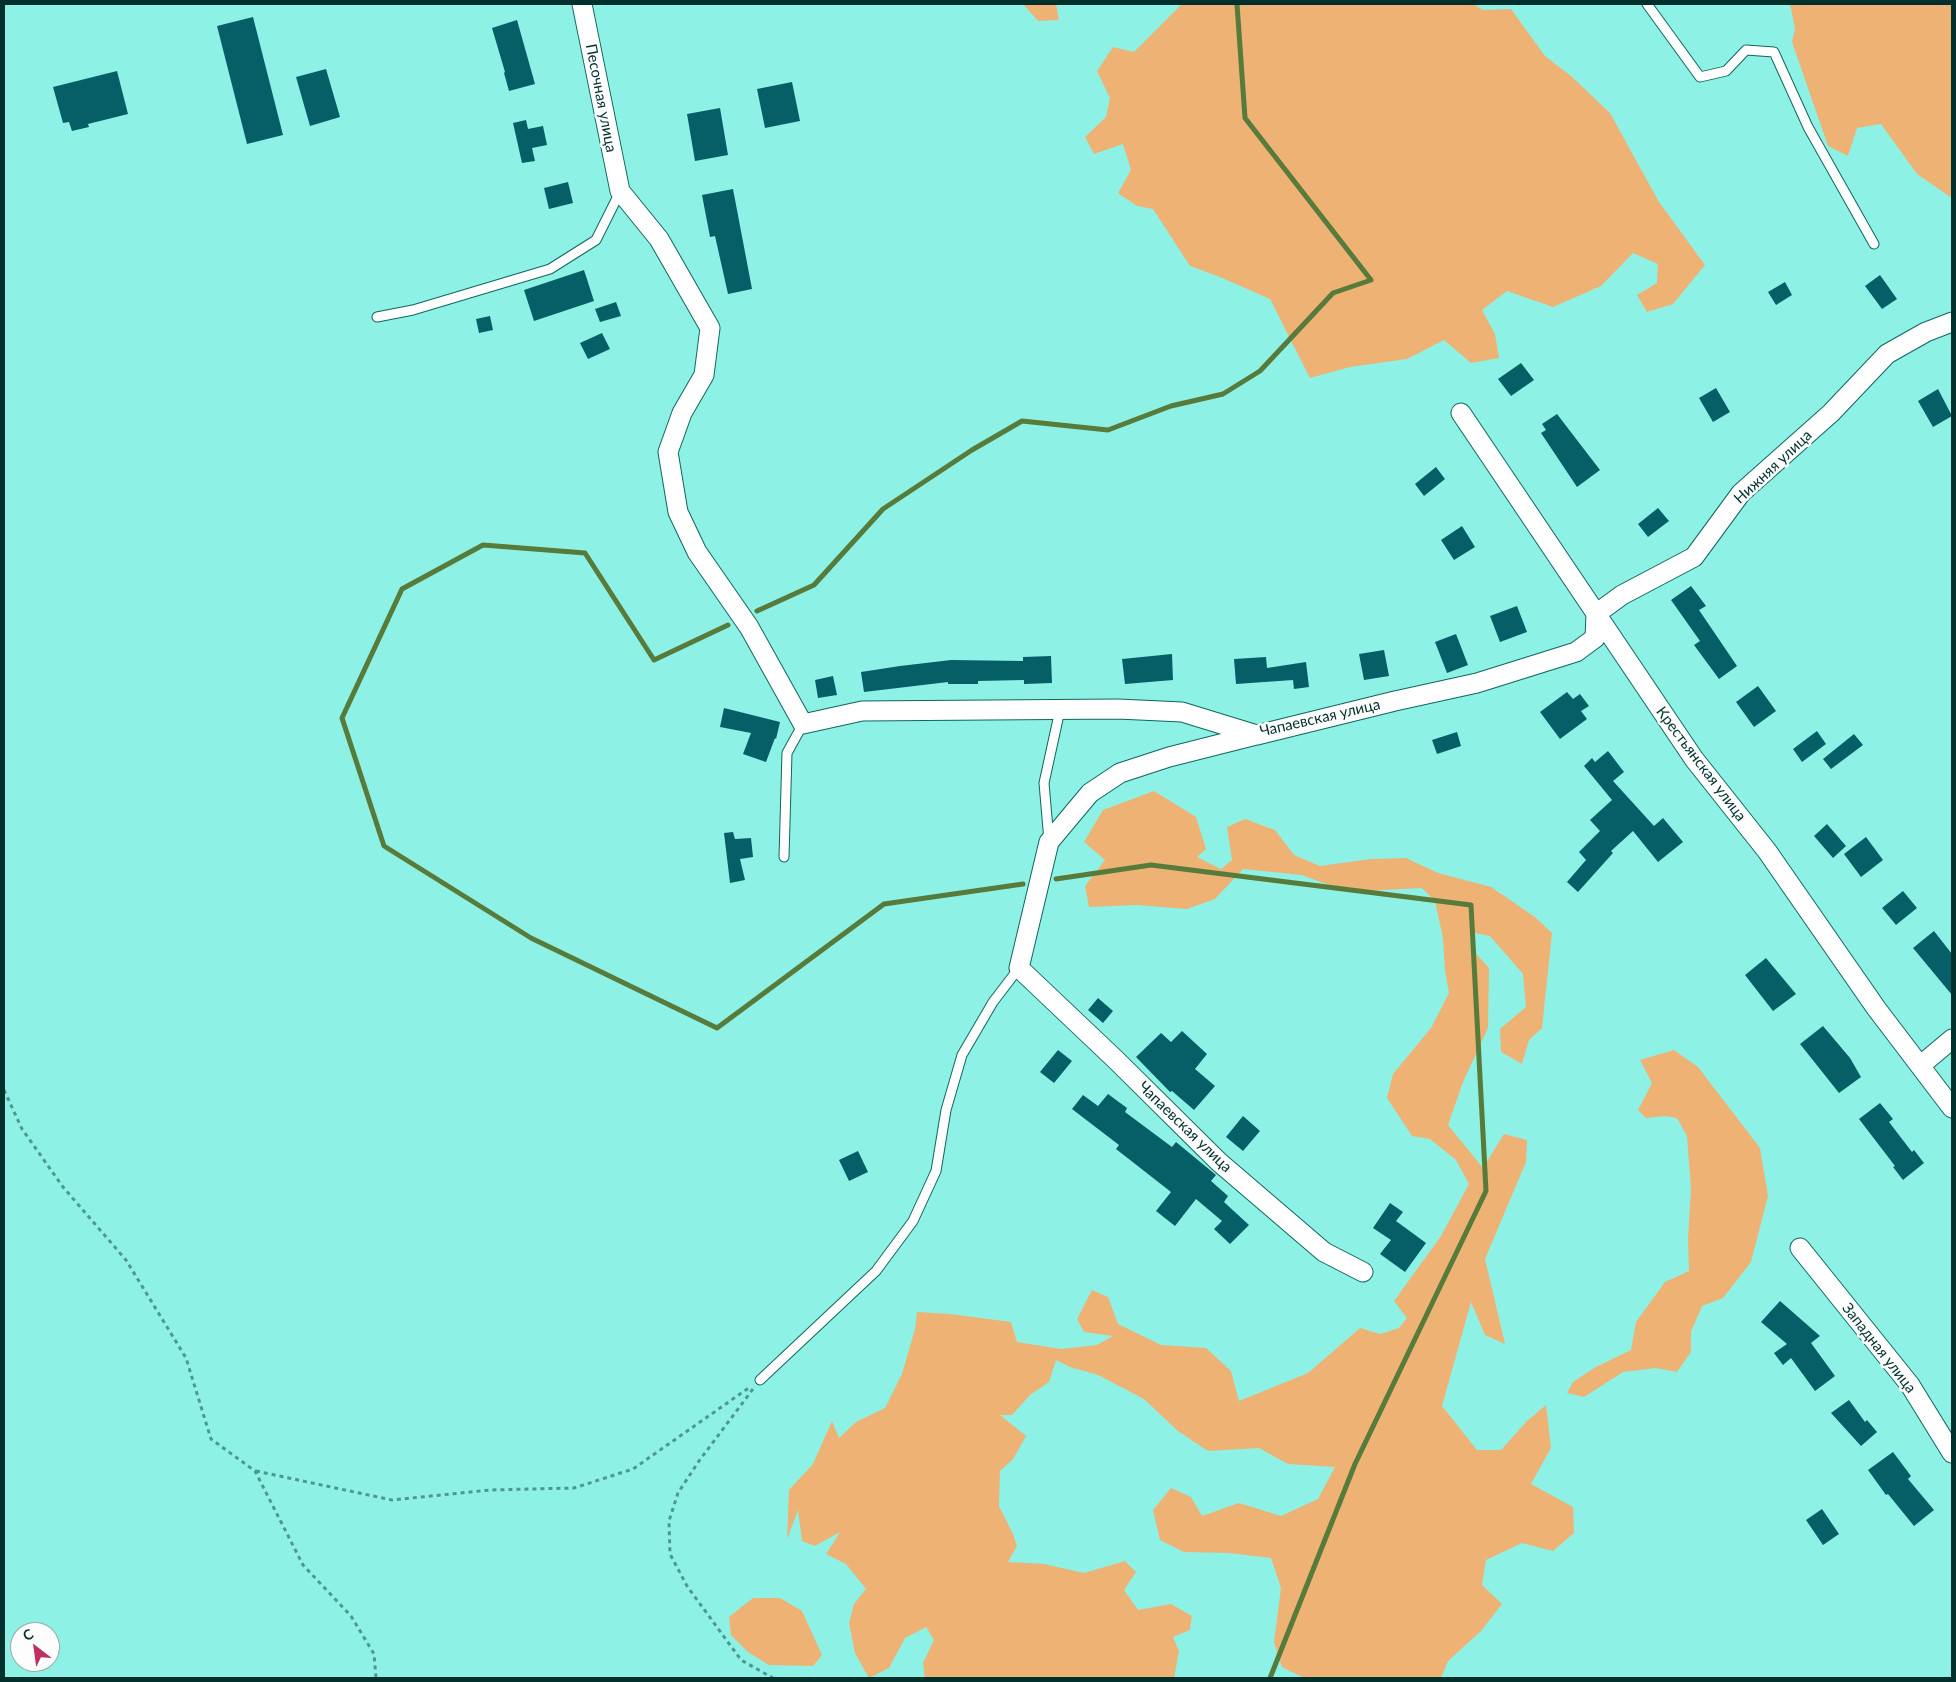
<!DOCTYPE html>
<meta charset="utf-8">
<style>
body{margin:0}
#map{position:relative;width:1956px;height:1682px;overflow:hidden;background:#8ef1e5;font-family:Lato,sans-serif}
canvas{display:block}
.frame{position:absolute;inset:0;border:5px solid #012f2b;pointer-events:none}
.north{position:absolute;left:10px;top:1622px;width:50px;height:50px;box-sizing:border-box;background:#fdfdfd;border:1px solid #98aba9;border-radius:50%;rotate:330deg;font-size:14px;font-weight:700;line-height:20px;text-align:center;color:#012f2b}
.north::after{content:'';display:block;margin:auto;width:18px;height:22px;background:#be3060;clip-path:polygon(50% 0,100% 100%,50% 72%,0 100%)}
</style>
<div id="map">
<canvas width="1956" height="1682"></canvas>
<div class="frame"></div>
<div class="north">С</div>
</div>
<script>
const g = document.querySelector('canvas').getContext('2d');
g.lineJoin = 'round';
function fill(path, color) {
  g.fillStyle = color;
  g.fill(path, 'evenodd');
}
function toPath(rows) {
  const path = new Path2D();
  for (const r of rows) {
    path.moveTo(r[0], r[1]);
    for (let i = 2; i < r.length; i += 2) path.lineTo(r[i], r[i + 1]);
  }
  return path;
}
function trace(path, color, width, dash) {
  g.strokeStyle = color;
  g.lineWidth = width;
  g.lineCap = dash ? 'butt' : 'round';
  g.setLineDash(dash || []);
  g.stroke(path);
}
function drawText(font, color, halo, rows, align = 'center') {
  g.font = font + ' Lato,sans-serif';
  g.lineWidth = 5;
  g.setLineDash([]);
  g.textBaseline = 'middle';
  g.strokeStyle = halo;
  g.fillStyle = color;
  for (const [text, x, y, turn = 0] of rows) {
    g.save();
    g.translate(x, y);
    g.rotate((+turn || 0) * Math.PI / 180);
    g.textAlign = isNaN(turn) ? turn : align;
    if (halo) g.strokeText(text, 0, 0);
    g.fillText(text, 0, 0);
    g.restore();
  }
}
fill(toPath([
 [1023,4,1056,4,1059,20,1038,21],
 [1182,4,1473,4,1483,10,1511,9,1545,56,1571,76,1610,113,1659,202,1705,265,1673,304,1647,312,1637,295,1657,283,1658,264,1633,253,1601,286,1553,307,1507,291,1482,310,1495,334,1499,358,1471,363,1444,340,1407,359,1350,367,1310,378,1270,299,1220,277,1190,266,1153,209,1137,206,1118,193,1131,170,1123,144,1094,154,1085,137,1106,117,1110,98,1097,71,1113,47,1134,52],
 [1790,4,1952,4,1952,198,1917,174,1881,124,1857,128,1848,156,1828,146,1792,42,1795,29],
 [1154,791,1196,817,1206,849,1197,857,1221,869,1232,860,1227,827,1245,819,1275,830,1294,855,1320,866,1371,859,1406,858,1438,873,1491,887,1535,917,1552,933,1542,1028,1529,1040,1522,1064,1501,1052,1500,1029,1526,1007,1523,974,1490,936,1470,932,1471,948,1489,968,1488,1028,1463,1082,1448,1125,1483,1168,1504,1134,1527,1140,1526,1162,1485,1259,1505,1344,1485,1335,1471,1302,1442,1406,1477,1450,1501,1450,1527,1421,1546,1405,1551,1448,1531,1484,1573,1507,1574,1533,1553,1551,1522,1543,1486,1560,1482,1585,1502,1604,1481,1631,1448,1661,1441,1678,1304,1678,1282,1667,1274,1642,1281,1588,1271,1558,1229,1553,1184,1552,1160,1540,1153,1510,1171,1488,1191,1497,1202,1516,1239,1503,1281,1516,1318,1499,1335,1467,1288,1464,1259,1448,1208,1451,1178,1431,1144,1399,1098,1375,1070,1367,1056,1360,1049,1382,1030,1395,1012,1415,1000,1415,1026,1436,1013,1459,1000,1471,999,1506,1013,1534,1017,1546,1008,1562,1044,1564,1084,1573,1125,1561,1136,1572,1124,1590,1138,1610,1171,1604,1192,1616,1190,1630,1173,1637,1179,1651,1174,1678,925,1678,923,1663,934,1640,926,1627,905,1638,889,1668,869,1678,855,1653,849,1623,854,1604,866,1589,846,1564,826,1554,840,1532,815,1546,802,1541,798,1510,787,1539,789,1490,813,1464,832,1421,839,1438,856,1422,885,1408,902,1374,915,1329,917,1312,950,1314,1011,1322,1017,1342,1042,1346,1061,1349,1097,1345,1113,1336,1084,1332,1077,1319,1092,1290,1108,1297,1118,1324,1161,1345,1206,1348,1231,1371,1239,1401,1308,1373,1360,1328,1380,1334,1399,1328,1407,1318,1394,1301,1441,1236,1469,1184,1456,1160,1430,1139,1412,1136,1387,1098,1393,1074,1431,1028,1449,993,1445,971,1443,938,1435,901,1422,888,1348,892,1302,875,1243,869,1215,899,1187,909,1137,905,1089,907,1085,886,1105,860,1084,842,1103,810],
 [1674,1050,1698,1067,1760,1148,1768,1196,1751,1262,1723,1298,1702,1306,1691,1332,1691,1352,1677,1372,1656,1368,1623,1372,1584,1397,1567,1393,1573,1382,1594,1368,1631,1350,1636,1322,1665,1282,1689,1271,1688,1238,1691,1189,1687,1136,1677,1118,1665,1116,1646,1118,1638,1110,1652,1083,1640,1060],
 [753,1598,780,1598,802,1611,822,1655,813,1666,769,1665,748,1652,731,1635,729,1617]
]), '#efb275');
trace(toPath([
 [757,611,814,585,883,509,972,450,1022,421,1108,430,1171,406,1223,394,1260,371,1333,293,1371,280,1245,118,1237,4],
 [728,625,654,660,585,553,483,545,402,589,342,718,384,846,531,938,717,1028,884,904,1023,884],
 [1056,879,1151,865,1471,905,1486,1191,1355,1464,1270,1678]
]), '#577b3a', 5);
fill(toPath([
 [253,17,283,135,247,144,217,26],
 [517,20,535,84,509,91,504,73,505,72,492,28],
 [326,69,340,117,310,126,296,77],
 [117,71,128,114,88,124,89,127,72,131,69,122,63,123,53,87],
 [792,82,800,121,765,128,757,89],
 [720,108,728,155,695,161,687,114],
 [526,120,528,129,543,126,547,145,532,148,535,161,522,163,513,123],
 [568,182,573,203,549,209,544,188],
 [733,189,752,289,728,294,715,236,710,237,702,195],
 [584,270,594,301,534,321,524,290],
 [1880,275,1897,299,1882,309,1865,286],
 [1785,282,1792,295,1776,305,1768,292],
 [616,302,621,316,600,322,595,309],
 [490,316,493,330,479,333,476,319],
 [602,333,610,349,588,359,580,343],
 [1521,363,1534,380,1511,396,1498,379],
 [1716,388,1730,412,1713,422,1699,398],
 [1938,389,1952,416,1933,427,1918,401],
 [1557,414,1600,470,1577,487,1541,433,1546,430,1542,424],
 [1436,467,1445,479,1424,496,1415,484],
 [1658,508,1669,521,1648,537,1638,524],
 [1462,526,1475,547,1454,560,1441,540],
 [1691,586,1706,606,1699,610,1737,666,1719,679,1694,645,1700,641,1671,600],
 [1517,606,1527,632,1500,642,1490,616],
 [1456,634,1468,665,1447,673,1435,642],
 [1384,650,1389,676,1364,680,1359,654],
 [1172,654,1173,680,1125,684,1122,659],
 [1051,656,1052,683,1024,684,1024,680,978,681,978,684,948,684,948,682,864,692,861,672,900,666,951,660,1023,661,1023,657],
 [1266,657,1267,668,1306,662,1309,687,1294,689,1293,680,1236,684,1234,659],
 [833,676,837,695,818,698,815,680],
 [1758,686,1776,711,1754,727,1736,702],
 [1567,692,1573,699,1580,694,1589,706,1581,711,1587,719,1560,739,1540,712],
 [724,708,780,722,776,739,775,738,766,762,743,754,751,733,720,727],
 [1817,731,1826,744,1802,762,1793,749],
 [1457,732,1461,746,1437,754,1432,740],
 [1854,734,1863,745,1831,769,1823,759],
 [1608,751,1624,772,1613,781,1654,826,1663,818,1683,842,1658,862,1633,831,1611,851,1613,853,1578,892,1567,882,1586,860,1579,852,1600,831,1590,820,1612,800,1584,766,1592,758,1595,762],
 [1827,824,1846,846,1833,858,1814,836],
 [733,832,735,839,751,838,753,857,740,859,745,880,730,883,724,833],
 [1866,837,1883,860,1861,877,1844,854],
 [1903,891,1917,908,1896,925,1882,908],
 [1934,931,1952,954,1952,995,1913,948],
 [1766,958,1796,994,1773,1011,1745,975],
 [1098,998,1113,1011,1103,1023,1088,1010],
 [1823,1026,1850,1058,1861,1077,1839,1093,1800,1044],
 [1182,1031,1207,1054,1195,1069,1215,1086,1194,1110,1172,1091,1170,1092,1136,1057,1161,1033,1171,1042],
 [1058,1050,1072,1061,1054,1083,1040,1072],
 [1108,1094,1127,1108,1125,1112,1172,1147,1176,1142,1216,1175,1211,1181,1228,1196,1224,1202,1249,1225,1230,1244,1214,1229,1222,1221,1196,1199,1175,1226,1156,1211,1171,1192,1116,1149,1119,1145,1072,1109,1083,1095,1098,1106],
 [1880,1103,1893,1119,1889,1122,1912,1152,1914,1150,1924,1163,1903,1180,1893,1167,1895,1166,1859,1119],
 [1243,1116,1260,1131,1243,1151,1226,1137],
 [858,1151,868,1172,849,1181,839,1160],
 [1390,1203,1403,1212,1396,1221,1426,1243,1405,1272,1380,1254,1391,1240,1373,1228],
 [1780,1301,1820,1336,1811,1343,1835,1376,1815,1391,1791,1358,1783,1365,1774,1353,1787,1344,1761,1322],
 [1849,1400,1865,1422,1867,1420,1877,1432,1861,1446,1831,1413],
 [1893,1452,1911,1476,1908,1479,1934,1510,1914,1526,1888,1494,1886,1495,1868,1470],
 [1822,1509,1839,1534,1823,1545,1806,1520]
]), '#065f67');
const service = toPath([
 [1647,4,1700,77,1726,71,1746,50,1774,52,1808,127,1874,244],
 [377,317,413,310,550,269,596,240,620,192],
 [1049,841,1044,783,1060,710],
 [784,857,787,753,803,724],
 [760,1380,876,1271,913,1221,936,1171,946,1110,962,1055,993,1002,1019,968]
]);
const minor = toPath([
 [582,4,620,191,659,239,710,328,704,375,682,413,668,452,678,512,697,552,749,627,803,724,862,711,1118,709,1182,712,1257,735,1395,701,1477,683,1576,652,1595,638,1596,614,1622,595,1694,557,1741,493,1831,413,1887,354,1926,332,1952,322],
 [1461,413,1694,759,1767,851,1876,1008,1952,1108],
 [1256,735,1169,757,1120,773,1090,793,1049,842,1019,968,1116,1060,1219,1162,1324,1252,1363,1272],
 [1921,1065,1952,1039],
 [1800,1248,1910,1385,1952,1453]
]);
trace(service, '#10665e', 11);
trace(minor, '#10665e', 21);
trace(toPath([
 [4,1090,22,1129,63,1187,126,1260,186,1358,211,1439,255,1471,303,1565,351,1616,374,1654,376,1678],
 [753,1389,699,1461,678,1493,669,1521,670,1554,687,1586,741,1660,773,1678],
 [256,1471,392,1500,490,1490,574,1488,633,1469,750,1387]
]), '#4d988f', 3, [4, 4]);
trace(service, '#fff', 9);
trace(minor, '#fff', 19);
drawText('15px', '#012f2b', '#fdfdfd', [
 ["Песочная улица",601,98,79],
 ["Нижняя улица",1773,467,-43],
 ["Чапаевская улица",1320,718,-13],
 ["Крестьянская улица",1701,764,53],
 ["Чапаевская улица",1185,1127,44],
 ["Западная улица",1879,1348,52]
]);
</script>
